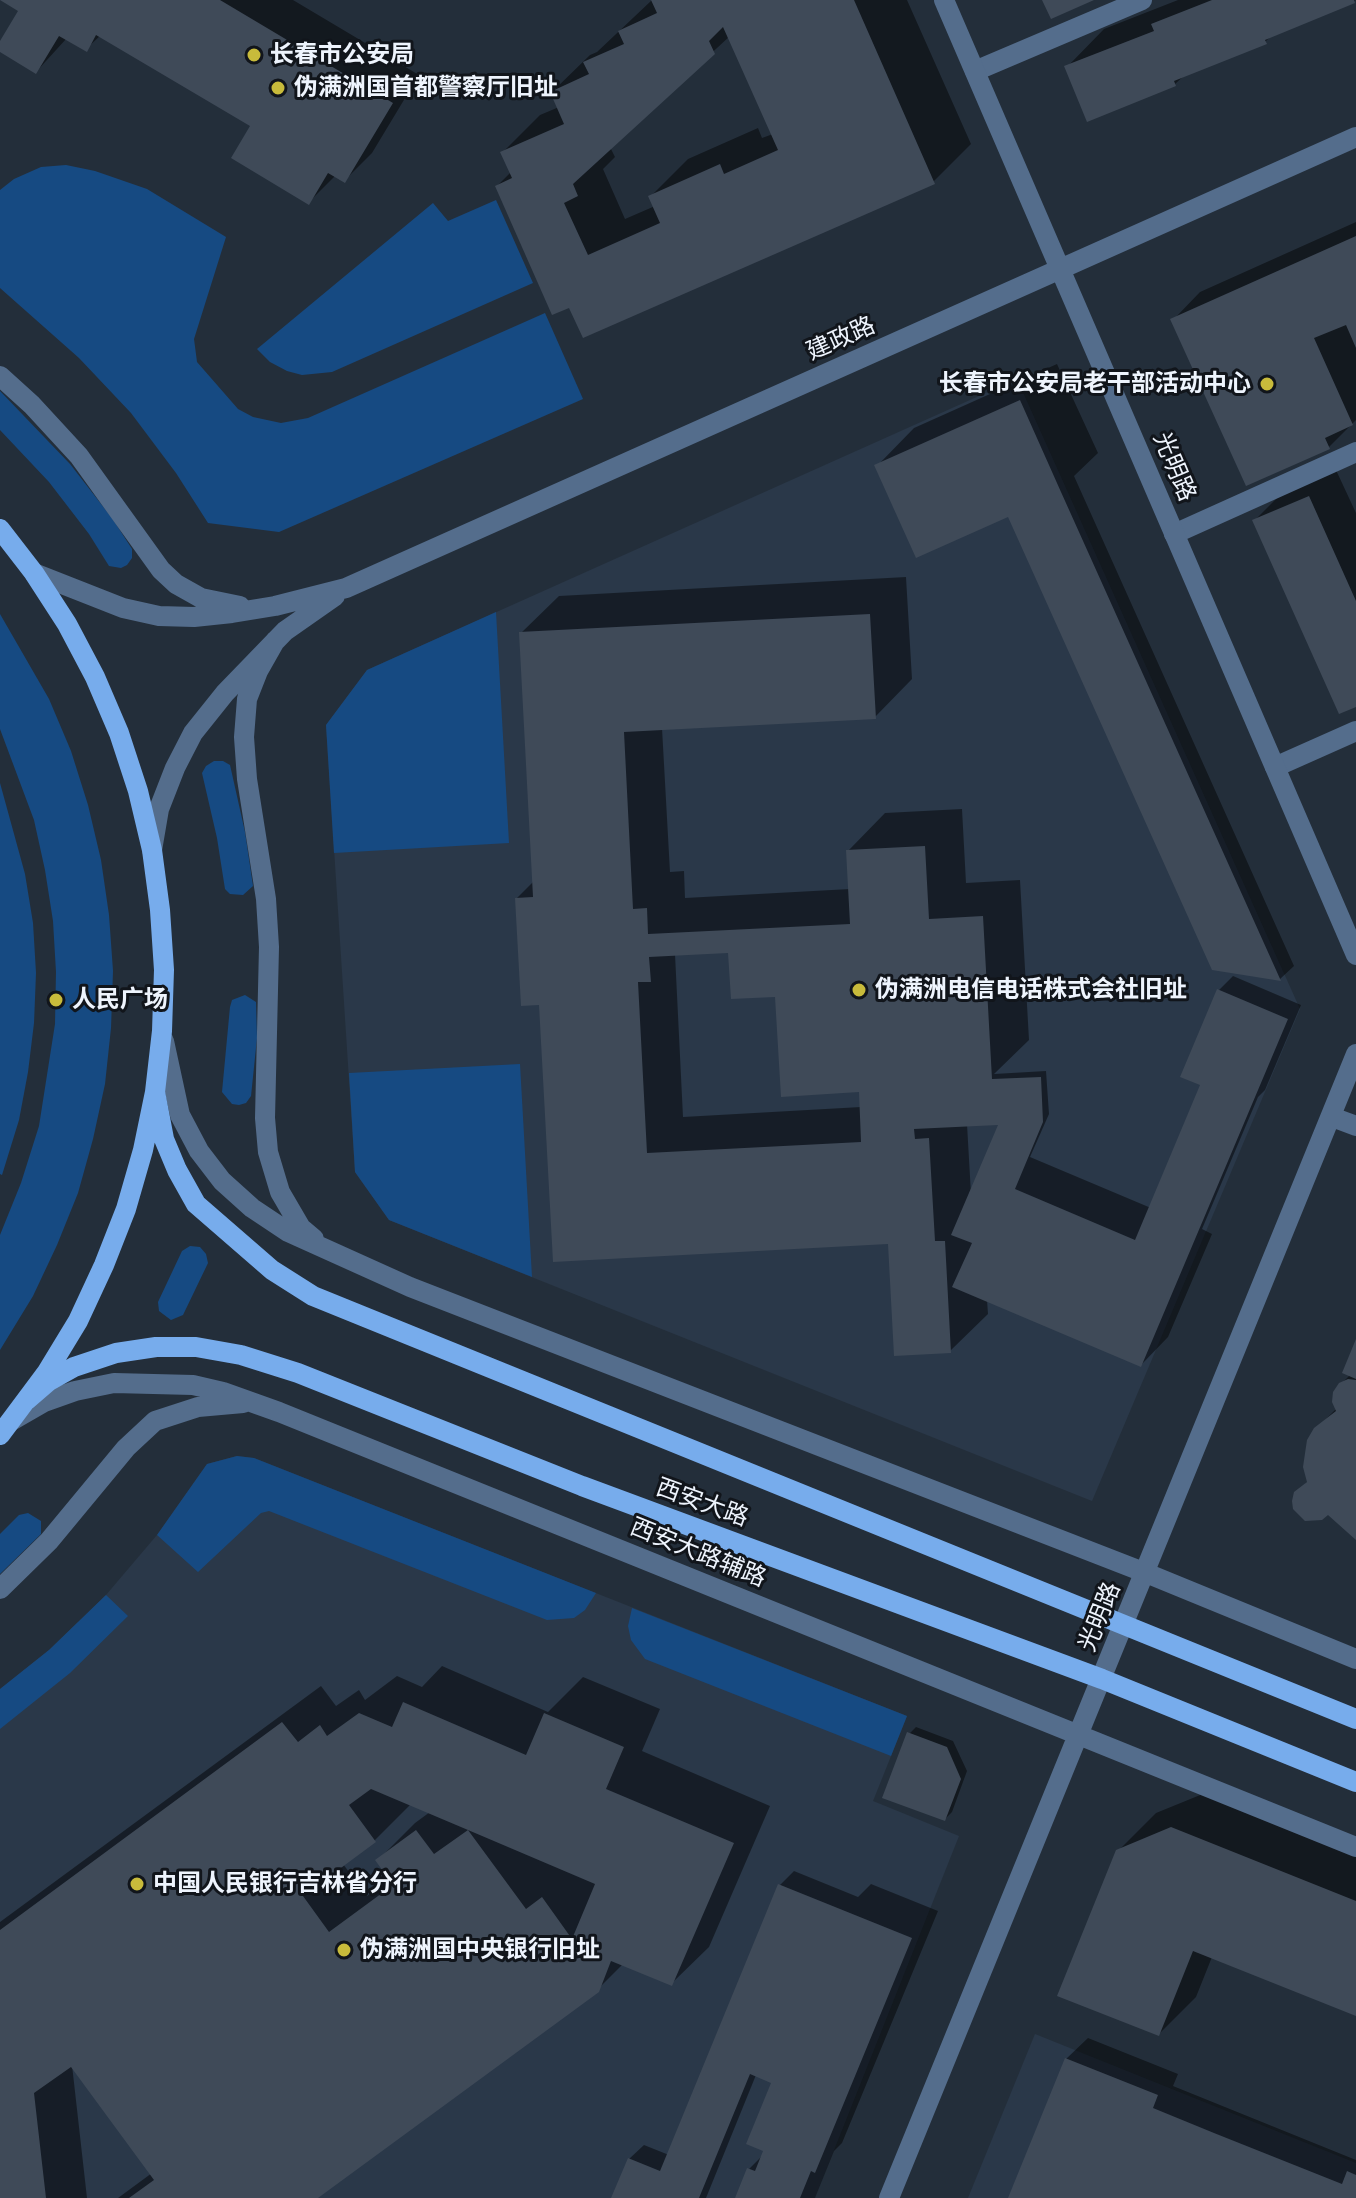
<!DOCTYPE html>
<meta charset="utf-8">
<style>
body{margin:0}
canvas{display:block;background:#232e3a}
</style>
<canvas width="1356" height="2198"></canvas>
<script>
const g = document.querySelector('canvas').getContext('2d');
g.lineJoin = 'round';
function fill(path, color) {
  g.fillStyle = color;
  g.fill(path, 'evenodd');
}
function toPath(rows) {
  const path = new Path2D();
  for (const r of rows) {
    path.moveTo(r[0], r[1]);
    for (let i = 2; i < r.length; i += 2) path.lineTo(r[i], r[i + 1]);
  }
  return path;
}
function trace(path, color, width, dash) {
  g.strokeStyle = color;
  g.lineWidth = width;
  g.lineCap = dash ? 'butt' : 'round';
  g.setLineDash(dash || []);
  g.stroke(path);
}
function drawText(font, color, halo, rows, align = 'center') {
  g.font = font + ' "Work Sans","Noto Sans SC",sans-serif';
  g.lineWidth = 6;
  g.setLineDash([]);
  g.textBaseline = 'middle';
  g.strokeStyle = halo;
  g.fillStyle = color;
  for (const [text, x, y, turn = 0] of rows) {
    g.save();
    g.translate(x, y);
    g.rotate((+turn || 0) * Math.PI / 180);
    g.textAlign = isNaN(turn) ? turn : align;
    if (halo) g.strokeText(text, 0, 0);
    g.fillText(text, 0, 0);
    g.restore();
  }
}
fill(toPath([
 [1017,379,1300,1009,1092,1501,389,1220,355,1172,326,725,367,670],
 [237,1456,254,1458,907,1716,873,1801,959,1836,815,2198,0,2198,0,1689,49,1650,106,1595,157,1535,207,1464],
 [1035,2034,1356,2163,1356,2198,968,2198]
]), '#2a3849');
fill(toPath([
 [66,165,95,171,147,189,226,237,194,339,197,362,238,409,253,417,281,423,308,418,545,313,583,399,279,532,208,523,176,473,131,413,79,358,0,288,0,190,14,179,41,167],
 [496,200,533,283,332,372,302,375,287,371,270,362,257,349,433,203,448,221],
 [0,391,70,464,112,518,132,549,132,558,127,565,121,568,109,566,89,534,49,482,0,430],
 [496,612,509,843,334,853,326,725,367,670],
 [0,614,49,699,71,751,88,805,101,860,109,915,113,971,111,1028,105,1084,93,1139,78,1193,57,1245,33,1296,0,1350,0,1235,21,1183,39,1126,55,1024,56,972,53,921,45,870,34,820,0,729],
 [214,761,223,761,230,765,245,832,253,886,243,895,230,894,225,889,217,838,202,773,206,766],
 [0,783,25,874,33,923,36,973,34,1023,28,1072,19,1120,2,1175,0,1174],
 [245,995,256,1002,257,1038,251,1096,246,1103,239,1105,232,1104,222,1092,230,1007,232,1000],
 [520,1064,532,1277,389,1220,355,1172,349,1073],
 [190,1246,200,1247,206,1254,208,1263,183,1315,171,1320,159,1311,158,1302,182,1251],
 [237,1456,254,1458,596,1593,585,1610,574,1618,547,1620,269,1511,261,1513,198,1572,157,1535,207,1464],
 [28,1513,41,1521,41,1534,0,1574,0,1534,19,1515],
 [106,1595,128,1616,70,1673,0,1729,0,1689,49,1650],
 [632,1608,907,1716,891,1756,645,1659,631,1640,628,1626]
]), '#164a82');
fill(toPath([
 [3,0,293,0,419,75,372,153,345,180,336,175,309,202,253,125,101,35,86,49,67,38,36,72,0,50,0,45,21,11],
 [652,0,907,0,971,144,933,182,570,305,497,186,511,172,503,152,540,115,559,107,552,92,590,55,597,52],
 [730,36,773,134,762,138,758,128,688,159,651,196,655,206,625,219,603,169,615,157,610,147],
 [1178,0,1356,0,1273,34,1265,42,1186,74,1175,84,1067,67,1104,29],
 [1356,222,1356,420,1329,447,1173,320,1200,292],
 [1057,364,1098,453,1074,476,1294,966,1280,979,1213,968,1010,517,877,466,914,428],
 [1336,470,1356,513,1356,705,1254,521,1282,493],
 [906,577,912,679,875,717,662,728,670,872,684,871,685,898,850,889,848,851,885,813,962,809,966,883,1020,880,1029,1040,994,1074,1046,1071,1049,1114,1030,1157,1151,1208,1202,1086,1219,990,1233,976,1301,1005,1265,1090,1258,1097,1202,1229,1212,1234,1168,1337,1141,1365,987,1300,988,1314,950,1351,890,1242,555,1260,541,1003,517,898,534,881,521,633,559,596],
 [730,951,777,995,861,1090,861,1107,683,1117,675,954],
 [1001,1123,971,1194,967,1124],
 [1356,1344,1356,1537,1329,1512,1296,1493,1309,1480,1315,1430,1337,1408,1340,1385,1350,1375],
 [442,1666,548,1712,583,1677,660,1709,642,1751,770,1806,709,1947,671,1984,623,1964,597,1990,315,2198,118,2198,152,2173,72,2065,87,2198,0,2198,0,1922,321,1686,336,1706,359,1690,365,1700,397,1676,422,1687],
 [411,1804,430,1812,415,1823,377,1861,391,1879,367,1896,343,1864,375,1840],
 [916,1727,953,1741,967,1771,952,1812,945,1819,909,1734],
 [1210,1791,1356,1849,1356,2014,1212,1957,1196,1997,1159,2034,1118,1851,1156,1813],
 [794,1871,858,1897,871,1884,938,1911,842,2143,834,2151,815,2198,737,2198,749,2169,764,2154,777,2074,756,2075,706,2198,613,2198,629,2159,644,2145,669,2155,780,1885],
 [1088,2038,1178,2074,1173,2086,1356,2160,1356,2198,1010,2198,1066,2059]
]), '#0007');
fill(toPath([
 [0,0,220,0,393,103,345,183,328,173,309,205,231,158,250,126,96,35,87,52,59,36,36,74,0,52,0,41,18,11],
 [651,0,854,0,935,184,583,338,569,308,552,315,495,186,512,178,500,152,564,124,550,92,589,74,583,62,624,44,618,31,657,13],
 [723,27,778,150,724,174,720,164,648,196,660,223,588,255,564,203,578,196,573,184,715,54,709,41],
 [1042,0,1094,0,1051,19],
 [1212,0,1354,0,1355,3,1265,40,1267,44,1174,81,1176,86,1087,122,1064,66,1154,31,1151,24],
 [1356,236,1356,348,1346,325,1314,338,1353,425,1325,438,1330,449,1246,486,1170,319],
 [1020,400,1061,492,1281,981,1212,970,1008,517,916,558,874,465],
 [1309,496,1356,601,1356,707,1339,714,1252,520],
 [870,614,876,719,624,732,633,909,647,908,648,934,850,924,846,850,925,846,929,919,983,916,992,1079,1041,1077,1043,1122,1015,1189,1135,1240,1200,1085,1180,1077,1217,989,1288,1019,1141,1367,952,1287,972,1243,951,1235,998,1125,914,1129,915,1139,929,1138,935,1241,945,1241,951,1353,894,1356,888,1244,553,1262,539,1005,521,1006,515,898,533,897,519,632],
 [728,953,731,999,775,997,781,1097,859,1092,861,1142,647,1153,638,982,651,982,649,957],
 [1356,1339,1356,1379,1342,1373],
 [1348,1379,1356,1380,1356,1540,1328,1515,1322,1520,1305,1521,1293,1509,1292,1501,1294,1492,1307,1482,1303,1467,1307,1440,1314,1428,1336,1411,1332,1402,1333,1392,1339,1383],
 [403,1702,526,1755,544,1713,624,1747,606,1789,734,1843,672,1986,611,1961,599,1992,318,2198,129,2198,154,2180,71,2067,34,2093,46,2198,0,2198,0,1930,282,1722,298,1742,320,1725,327,1736,359,1713,392,1727],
 [371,1789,468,1830,434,1854,416,1830,375,1860,393,1885,329,1932,303,1896,376,1842,349,1805],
 [468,1830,595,1884,572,1939,542,1897,526,1909],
 [907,1732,947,1747,961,1779,945,1821,882,1798],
 [1171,1827,1356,1901,1356,2016,1193,1951,1159,2036,1057,1996,1116,1850],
 [778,1884,912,1938,815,2173,811,2171,800,2198,735,2198,747,2168,755,2171,763,2151,746,2144,771,2083,750,2074,699,2198,611,2198,628,2158,660,2171],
 [1065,2058,1158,2095,1153,2108,1214,2133,1342,2184,1347,2171,1356,2175,1356,2198,1008,2198]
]), '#3f4a58');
trace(toPath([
 [975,71,1142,0],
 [1174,534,1356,452],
 [1275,767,1356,731]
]), '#546d8c', 20);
trace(toPath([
 [944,0,1356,955],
 [0,376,32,405,79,456,161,570,176,584,201,598,240,606],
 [34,573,123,608,159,616,194,617,232,613,275,606,346,588,1356,137],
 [275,641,258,671,247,699,244,737,247,779,266,899,269,947,265,1118,268,1152,280,1192,301,1228,314,1239],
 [152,850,159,809,175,768,193,733,225,693,285,631,335,596],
 [164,1041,180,1115,199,1151,222,1181,252,1208,288,1232,410,1287,1146,1573,1356,1659],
 [1332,1117,1356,1126],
 [11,1421,44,1402,75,1391,114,1383,193,1385,223,1392,279,1412,1356,1847],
 [0,1589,49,1541,126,1448,155,1421,198,1407,243,1403],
 [889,2198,1356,1054]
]), '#546d8c', 20);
trace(toPath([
 [0,529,34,573,67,624,95,677,119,733,138,791,152,850,160,910,164,970,162,1031,155,1092,143,1150,126,1209,104,1265,78,1321,47,1372,0,1435],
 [155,1092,164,1139,177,1170,196,1204,272,1270,313,1296,1356,1719],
 [27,1400,49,1381,74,1367,116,1353,156,1347,196,1347,241,1355,298,1373,582,1486,1102,1679,1356,1782]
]), '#77acec', 20);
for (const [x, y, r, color] of [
 [254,55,8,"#c8bb3b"],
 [278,88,8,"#c8bb3b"],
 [1267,384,8,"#c8bb3b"],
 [859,990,8,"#c8bb3b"],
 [56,1000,8,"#c8bb3b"],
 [137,1884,8,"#c8bb3b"],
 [344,1950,8,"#c8bb3b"]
]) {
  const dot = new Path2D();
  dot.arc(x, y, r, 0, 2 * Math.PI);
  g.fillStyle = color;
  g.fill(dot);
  trace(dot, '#11151b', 3);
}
drawText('bold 24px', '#eef4fd', '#11151b', [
 ["长春市公安局",270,55],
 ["伪满洲国首都警察厅旧址",294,88],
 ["长春市公安局老干部活动中心",1251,384,"right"],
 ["伪满洲电信电话株式会社旧址",875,990],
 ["人民广场",72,1000],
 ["中国人民银行吉林省分行",153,1884],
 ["伪满洲国中央银行旧址",360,1950]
], 'left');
drawText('24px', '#eef4fd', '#11151b', [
 ["建政路",841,339,-24],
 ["光明路",1174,467,67],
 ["西安大路",702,1503,20],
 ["西安大路辅路",698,1553,22],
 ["光明路",1100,1617,-68]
]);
</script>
